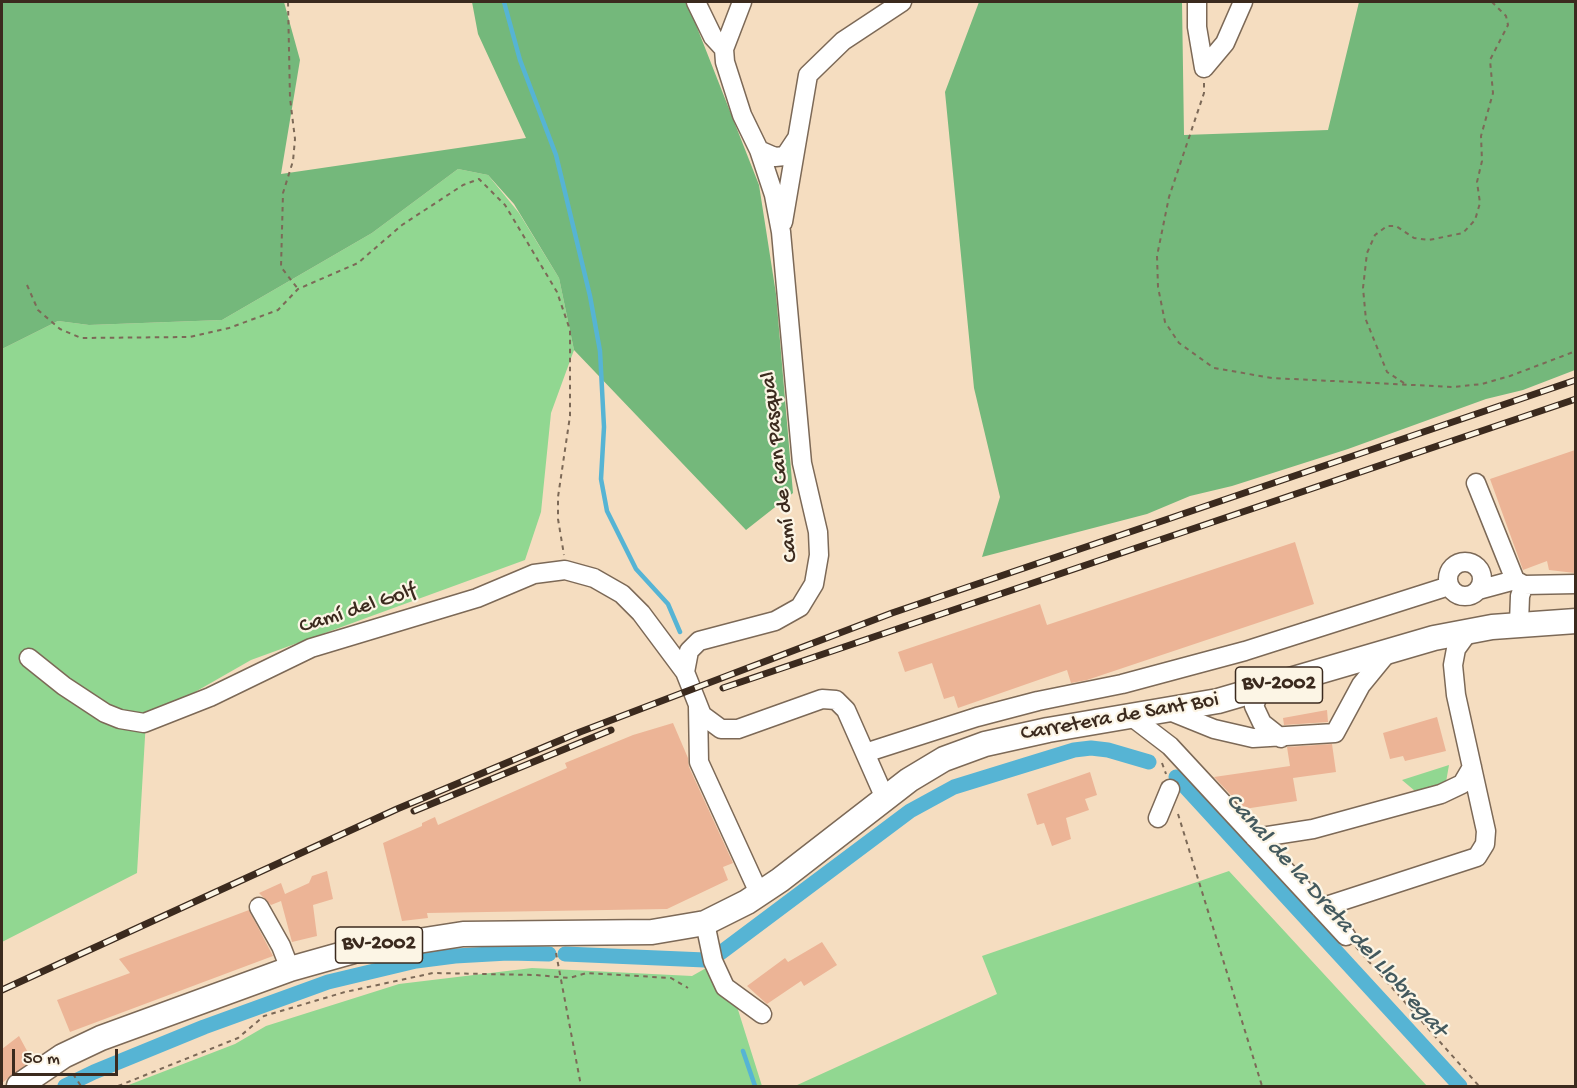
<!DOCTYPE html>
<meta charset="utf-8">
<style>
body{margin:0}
#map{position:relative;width:1577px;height:1088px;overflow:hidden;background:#f5ddc0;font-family:"Gochi Hand",sans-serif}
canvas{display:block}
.frame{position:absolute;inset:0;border:3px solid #3b2a1e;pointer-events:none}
.scale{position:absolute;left:12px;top:1049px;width:106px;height:27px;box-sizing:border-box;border:3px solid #3b2a1e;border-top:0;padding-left:8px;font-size:18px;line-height:21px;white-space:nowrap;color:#3b2a1e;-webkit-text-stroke:4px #fcf5e5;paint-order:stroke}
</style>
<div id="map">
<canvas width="1577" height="1088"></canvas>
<div class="frame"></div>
<div class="scale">50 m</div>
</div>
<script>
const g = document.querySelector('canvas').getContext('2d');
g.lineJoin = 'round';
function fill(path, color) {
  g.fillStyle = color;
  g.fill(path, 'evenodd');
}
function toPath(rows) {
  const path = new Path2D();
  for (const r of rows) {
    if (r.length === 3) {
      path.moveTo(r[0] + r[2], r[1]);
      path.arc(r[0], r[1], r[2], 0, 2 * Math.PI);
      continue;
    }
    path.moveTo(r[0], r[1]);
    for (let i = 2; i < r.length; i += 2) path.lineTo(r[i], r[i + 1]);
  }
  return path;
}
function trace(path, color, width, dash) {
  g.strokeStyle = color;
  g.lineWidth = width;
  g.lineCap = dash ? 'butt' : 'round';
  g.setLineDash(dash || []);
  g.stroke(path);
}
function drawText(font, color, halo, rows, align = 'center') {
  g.font = font + ' "Gochi Hand",sans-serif';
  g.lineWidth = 4.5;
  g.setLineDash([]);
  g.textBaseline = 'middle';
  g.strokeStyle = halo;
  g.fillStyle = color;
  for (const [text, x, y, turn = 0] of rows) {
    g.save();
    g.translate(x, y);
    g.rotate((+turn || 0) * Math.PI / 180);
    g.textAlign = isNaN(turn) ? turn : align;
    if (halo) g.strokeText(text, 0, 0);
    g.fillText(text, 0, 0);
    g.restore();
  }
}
fill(toPath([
 [458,169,488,175,519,213,559,278,574,350,551,413,541,512,525,560,251,660,146,720,137,873,2,942,2,349,58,321,89,325,222,320,372,233],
 [1449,765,1446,782,1415,791,1402,780],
 [1229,871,1427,1086,795,1086,997,994,982,956],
 [722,959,762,1086,126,1086,235,1044,266,1026,399,984,532,968,692,976]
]), '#91d791');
fill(toPath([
 [2,2,284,2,300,60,281,174,526,138,478,34,472,2,687,2,759,185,776,294,793,493,746,530,574,350,559,278,514,204,488,175,458,169,372,233,222,320,89,325,58,321,2,349],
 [979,2,1182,2,1184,135,1328,130,1359,2,1575,2,1575,370,1523,390,1486,399,1348,449,1232,486,1190,496,1147,514,982,557,1000,497,974,388,945,92]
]), '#74b87b');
trace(toPath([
 [504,2,520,60,556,155,590,296,600,351,604,427,601,479,607,511,636,569,668,604,680,632],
 [743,1051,755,1086]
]), '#56b4d4', 4.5);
trace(toPath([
 [1176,777,1460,1086],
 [565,954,705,960],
 [719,954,910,811,954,787,1074,750,1091,748,1108,750,1149,762],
 [65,1086,94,1072,204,1027,328,982,416,961,455,956,508,953,549,954]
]), '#56b4d4', 15);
fill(toPath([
 [1575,450,1575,573,1549,570,1547,561,1523,570,1490,479],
 [1295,542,1314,604,1087,680,1071,683,1067,670,958,708,954,696,944,699,932,663,905,672,898,652,1040,604,1047,625],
 [1327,710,1328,722,1284,725,1283,718],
 [1437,717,1446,751,1405,761,1403,756,1390,759,1383,733],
 [673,723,688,758,689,767,733,863,723,867,728,880,667,909,427,913,428,918,402,921,383,843,422,826,422,823,435,817,438,825,567,768,565,763,633,735],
 [1332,744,1336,772,1293,778,1297,801,1244,809,1214,777,1290,766,1287,747],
 [1090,772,1097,795,1085,799,1089,810,1066,818,1071,839,1052,846,1044,823,1037,825,1027,794],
 [327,871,333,899,313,905,317,936,292,942,281,901,271,905,259,893,281,883,285,894,309,883,312,876],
 [249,910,273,956,70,1032,57,1000,130,973,119,959],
 [822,942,837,965,804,986,801,981,767,1004,747,986,785,958,788,962],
 [19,1036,32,1060,2,1083,2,1049]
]), '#ecb496');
const minor = toPath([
 [696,2,713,37,724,49],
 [742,2,724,49,725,62,742,115,759,150,774,195,781,232,802,463,818,532,819,555,814,584,800,607,775,621,699,641,689,651,685,672,702,715,721,729,738,729,822,699,836,700,846,710,884,796],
 [1197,2,1197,27,1204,68],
 [1204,68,1225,43,1243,2],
 [759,150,775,157,785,156,797,138],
 [783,222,808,75,843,41,902,2],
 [1476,483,1515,580,1524,585],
 [1465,579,17],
 [1478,590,1515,580],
 [1519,623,1520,596,1524,585,1576,584],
 [29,658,64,686,105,713,120,719,144,723,210,697,311,648,477,598,534,574,565,570,594,578,622,594,641,613,685,672],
 [1260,691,1254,706,1262,723,1281,738],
 [698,707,699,762,759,893],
 [1167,710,1214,729,1253,738,1335,733,1361,685,1388,652],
 [1132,717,1170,746,1346,936],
 [865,753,977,717,1038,701,1122,684,1245,651,1449,586],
 [1158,818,1170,789],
 [1255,838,1313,829,1441,794,1462,784,1472,767],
 [259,907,281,946,290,969],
 [1320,908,1477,857,1485,844,1486,831,1456,695,1453,665,1456,649,1469,631],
 [705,923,713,961,725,987,762,1014]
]);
const major = toPath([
 [19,1086,63,1056,101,1038,290,969,354,951,463,934,652,932,705,923,747,902,780,880,909,780,944,759,985,744,1048,730,1218,701,1434,638,1492,627,1576,621]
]);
trace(minor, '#7c6957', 21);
trace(major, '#7c6957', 27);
trace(toPath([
 [288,2,290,98,295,139,293,161,283,193,281,267,298,289],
 [1204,83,1204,93,1169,197,1157,256,1158,287,1165,322,1179,343,1214,368,1272,378,1454,387,1482,384,1510,376,1576,351],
 [27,285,38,310,60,329,81,338,190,337,229,328,278,310,298,289,358,263,402,225,463,185,479,179,505,205,557,292,570,330,570,416,558,497,558,519,564,555],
 [1404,383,1387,372,1366,320,1363,288,1367,253,1375,235,1387,226,1396,226,1414,238,1429,240,1463,233,1475,220,1480,203,1477,182,1482,161,1481,136,1493,93,1490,60,1508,25,1506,16,1492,2],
 [1162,763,1166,774],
 [1178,814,1262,1086],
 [1356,947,1479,1086],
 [556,953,581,1086],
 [73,1074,81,1086],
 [118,1086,238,1038,264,1016,345,992,433,973,536,975,569,978,587,973,671,978,688,988]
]), '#7c6957', 2, [4.5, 4.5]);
trace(minor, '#fff', 18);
trace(major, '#fff', 24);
const rail = toPath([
 [723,688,1576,399],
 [414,811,611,730],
 [2,990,397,809,580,732,892,613,1576,380]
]);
trace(rail, '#3b2a1e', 7);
trace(rail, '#fcf5e5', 4.5, [14]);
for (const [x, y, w] of [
 [1279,685,87],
 [379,945,87]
]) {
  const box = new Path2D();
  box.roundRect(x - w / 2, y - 18, w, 36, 4.5);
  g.fillStyle = '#fcf5e5';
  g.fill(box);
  trace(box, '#3b2a1e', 1.5);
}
drawText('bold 21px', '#3b2a1e', null, [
 ["BV-2002",1279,685],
 ["BV-2002",379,945]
]);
drawText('22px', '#3b2a1e', '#fcf5e5', [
 ["Camí de Can Pasqual",781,467,-97],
 ["Camí del Golf",358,610,-18],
 ["Carretera de Sant Boi",1120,718,-10]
]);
drawText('italic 24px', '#445a5e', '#fcf5e5', [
 ["Canal de la Dreta del Llobregat",1335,916,48]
]);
</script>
